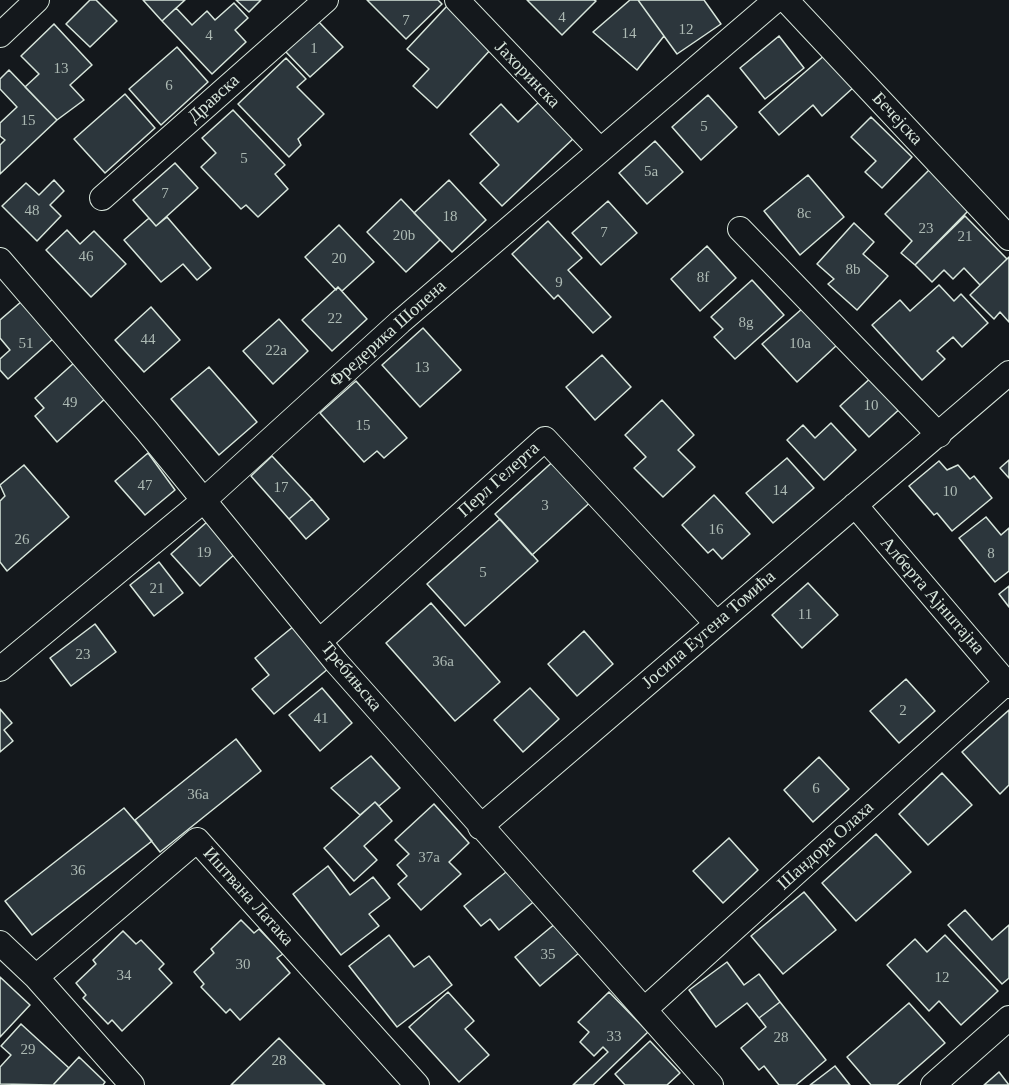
<!DOCTYPE html>
<meta charset="utf-8">
<style>
body{margin:0}
canvas{display:block;background:#14181c}
</style>
<canvas width="1009" height="1085"></canvas>
<script>
const g = document.querySelector('canvas').getContext('2d');
g.lineJoin = 'round';
function fill(path, color) {
  g.fillStyle = color;
  g.fill(path, 'evenodd');
}
function toPath(rows) {
  const path = new Path2D();
  for (const r of rows) {
    path.moveTo(r[0], r[1]);
    for (let i = 2; i < r.length; i += 2) path.lineTo(r[i], r[i + 1]);
  }
  return path;
}
function trace(path, color, width, dash) {
  g.strokeStyle = color;
  g.lineWidth = width;
  g.lineCap = dash ? 'butt' : 'round';
  g.setLineDash(dash || []);
  g.stroke(path);
}
function drawText(font, color, halo, rows, align = 'center') {
  g.font = font + ' "Times New Roman",serif';
  g.lineWidth = 4.5;
  g.setLineDash([]);
  g.textBaseline = 'middle';
  g.strokeStyle = halo;
  g.fillStyle = color;
  for (const [text, x, y, turn = 0] of rows) {
    g.save();
    g.translate(x, y);
    g.rotate((+turn || 0) * Math.PI / 180);
    g.textAlign = isNaN(turn) ? turn : align;
    if (halo) g.strokeText(text, 0, 0);
    g.fillText(text, 0, 0);
    g.restore();
  }
}
const building = toPath([
 [90,0,96,0,117,21,90,47,66,24,90,0],
 [143,0,185,0,162,21,143,0],
 [236,0,261,0,249,12,236,0],
 [367,0,438,0,442,4,406,39,367,0],
 [527,0,594,0,596,1,562,35,527,0],
 [630,0,638,0,664,36,637,70,593,32,630,0],
 [638,0,704,0,721,24,677,54,638,0],
 [234,3,248,18,235,30,246,42,212,74,162,21,176,8,192,25,207,11,215,20,234,3],
 [447,6,492,48,437,108,413,86,429,69,407,49,447,6],
 [317,20,343,47,310,77,285,51,317,20],
 [54,24,92,65,70,85,84,100,57,120,25,87,39,74,21,56,54,24],
 [779,36,804,68,765,99,740,68,779,36],
 [177,47,208,82,161,125,129,89,177,47],
 [826,54,854,87,822,116,813,105,779,135,759,112,826,54],
 [286,58,306,79,297,87,324,114,298,139,301,145,289,157,238,104,286,58],
 [9,70,57,120,0,174,0,145,5,140,0,136,0,123,17,107,0,89,0,79,9,70],
 [125,94,155,128,105,173,74,139,125,94],
 [708,95,737,127,701,160,672,127,708,95],
 [541,100,576,136,502,206,480,183,499,165,470,134,501,104,518,122,541,100],
 [233,110,285,165,275,174,288,189,258,217,246,205,241,209,201,167,216,153,202,138,233,110],
 [871,117,912,157,882,188,865,172,876,161,851,137,871,117],
 [655,141,683,172,647,204,619,173,655,141],
 [175,163,198,188,156,226,133,200,175,163],
 [930,169,970,209,915,265,901,253,912,241,885,214,930,169],
 [808,175,844,217,800,255,764,211,808,175],
 [54,180,64,191,50,205,61,216,37,241,2,206,26,183,39,195,54,180],
 [449,180,486,220,452,252,414,213,449,180],
 [401,199,440,240,406,272,367,232,401,199],
 [608,201,637,233,601,265,572,233,608,201],
 [965,216,1007,259,980,285,964,268,953,279,944,270,932,282,915,265,965,216],
 [167,217,211,268,197,280,183,264,161,282,124,240,149,218,156,226,167,217],
 [548,221,582,258,568,270,611,317,593,333,558,295,554,299,512,254,548,221],
 [854,223,874,242,863,254,888,276,857,310,828,284,834,279,817,264,854,223],
 [339,225,374,262,342,291,338,287,336,290,305,257,339,225],
 [67,230,80,244,94,231,126,264,91,297,46,250,67,230],
 [707,246,736,278,700,311,671,279,707,246],
 [1009,257,1009,322,1000,312,994,319,970,295,1009,257],
 [752,280,784,315,735,359,714,337,723,329,711,317,752,280],
 [939,285,954,301,961,294,988,323,962,347,953,337,937,351,945,359,922,380,872,325,900,300,910,311,939,285],
 [338,287,367,319,332,351,302,320,338,287],
 [22,301,55,337,8,379,0,370,0,359,10,350,0,338,0,320,22,301],
 [151,307,180,340,144,372,115,340,151,307],
 [803,308,837,345,797,382,762,344,803,308],
 [279,319,308,351,273,384,243,351,279,319],
 [423,328,461,370,420,407,382,365,423,328],
 [602,355,631,387,595,420,566,387,602,355],
 [75,362,107,397,57,442,35,416,44,408,35,398,75,362],
 [209,367,257,422,219,455,171,399,209,367],
 [874,375,903,406,869,437,840,406,874,375],
 [356,381,407,438,384,458,377,451,364,462,320,413,356,381],
 [662,400,694,435,678,450,695,467,663,497,634,468,646,457,625,435,662,400],
 [831,423,856,450,824,480,787,440,803,425,815,438,831,423],
 [148,453,175,490,145,515,115,481,148,453],
 [272,456,312,499,289,519,251,476,272,456],
 [558,457,595,498,532,555,495,514,558,457],
 [787,458,814,488,773,523,746,493,787,458],
 [1009,460,1009,478,1000,468,1009,460],
 [939,461,947,470,958,465,970,479,974,476,992,498,952,531,937,513,934,515,909,486,939,461],
 [24,465,69,517,7,571,0,562,0,501,5,496,0,485,24,465],
 [714,495,750,534,722,559,713,549,708,553,682,525,714,495],
 [312,499,329,519,306,539,289,519,312,499],
 [986,517,1001,535,1009,528,1009,571,995,582,959,538,986,517],
 [500,519,538,561,465,626,427,584,500,519],
 [208,521,237,552,200,586,171,554,208,521],
 [159,562,183,593,154,616,130,585,159,562],
 [808,583,838,615,802,648,772,615,808,583],
 [1009,586,1009,607,999,594,1009,586],
 [431,603,500,682,455,721,386,643,431,603],
 [95,624,116,652,71,686,50,658,95,624],
 [294,626,329,668,274,714,252,689,269,675,255,658,294,626],
 [584,631,613,664,577,696,548,664,584,631],
 [906,679,935,711,899,743,870,711,906,679],
 [322,688,352,723,320,751,289,715,322,688],
 [530,688,559,719,523,752,494,720,530,688],
 [0,709,12,723,4,730,13,741,0,752,0,709],
 [1009,710,1009,785,1000,794,962,752,1009,710],
 [236,739,261,771,160,852,135,820,236,739],
 [371,756,400,788,379,806,375,802,360,815,331,788,371,756],
 [819,757,849,789,813,822,784,790,819,757],
 [942,773,972,805,928,845,899,814,942,773],
 [375,802,392,821,364,846,377,860,354,881,324,848,375,802],
 [434,804,469,843,449,862,461,874,421,910,398,884,407,876,397,865,409,854,395,840,434,804],
 [124,808,152,841,32,935,5,901,124,808],
 [876,834,911,872,856,921,822,883,876,834],
 [729,838,758,870,723,903,693,871,729,838],
 [328,866,350,895,373,877,390,898,369,914,379,926,341,955,293,894,328,866],
 [511,868,537,899,499,930,490,919,481,926,464,906,511,868],
 [804,892,836,930,783,974,751,936,804,892],
 [965,910,992,940,1009,925,1009,978,1002,984,948,925,965,910],
 [241,920,254,933,259,929,283,954,277,958,290,973,240,1020,230,1009,226,1013,201,987,204,984,194,972,214,953,211,949,241,920],
 [556,923,580,952,540,986,515,957,556,923],
 [123,931,136,944,141,940,164,964,159,969,172,983,122,1031,112,1020,108,1024,83,998,86,995,76,983,96,964,93,960,123,931],
 [389,935,414,967,429,956,452,985,397,1027,349,966,389,935],
 [945,935,998,991,961,1025,939,1001,929,1011,887,965,915,939,927,952,945,935],
 [727,962,744,985,759,974,780,1002,759,1018,747,1003,716,1027,689,990,727,962],
 [0,977,30,1005,0,1037,0,977],
 [448,992,474,1021,465,1029,489,1055,459,1082,409,1027,448,992],
 [609,992,648,1032,593,1085,573,1085,608,1052,603,1047,594,1056,580,1042,589,1032,578,1022,609,992],
 [780,1002,826,1060,796,1085,779,1085,764,1066,759,1070,741,1048,766,1027,759,1018,780,1002],
 [909,1003,945,1043,897,1085,871,1085,847,1057,909,1003],
 [21,1024,69,1068,53,1085,0,1084,0,1067,11,1055,1,1046,21,1024],
 [279,1038,325,1085,231,1085,279,1038],
 [650,1041,680,1073,667,1085,625,1085,615,1074,650,1041],
 [79,1057,105,1082,103,1085,53,1085,79,1057],
 [835,1066,850,1085,810,1085,835,1066],
 [999,1072,1009,1085,984,1085,999,1072]
]);
fill(building, '#2c363c');
trace(building, '#d8e6dc', 1.5);
const minor = toPath([
 [457,0,599,149],
 [786,0,1009,238],
 [0,35,37,0],
 [102,198,326,0],
 [740,229,939,435],
 [0,260,147,431,336,662,711,1085],
 [855,505,1009,686],
 [320,641,545,439,716,623],
 [0,669,203,501,400,322,776,0],
 [480,827,1009,373],
 [0,943,36,977,132,1085],
 [36,977,197,840,417,1085],
 [645,1009,1006,683],
 [933,1085,1009,1018]
]);
trace(minor, '#d8e6dc', 26);
trace(minor, '#14181c', 24);
drawText('15px', '#adbab4', null, [
 ["4",562,18],
 ["7",406,21],
 ["12",686,30],
 ["14",629,34],
 ["4",209,36],
 ["1",314,49],
 ["13",61,69],
 ["6",169,86],
 ["15",28,121],
 ["5",704,127],
 ["5",244,159],
 ["5a",651,172],
 ["7",165,194],
 ["48",32,211],
 ["8c",804,214],
 ["18",450,217],
 ["23",926,229],
 ["7",604,233],
 ["20b",404,236],
 ["21",965,237],
 ["46",86,257],
 ["20",339,259],
 ["8b",853,270],
 ["8f",703,278],
 ["9",559,283],
 ["22",335,319],
 ["8g",746,323],
 ["44",148,340],
 ["51",26,344],
 ["10a",800,344],
 ["22a",276,351],
 ["13",422,368],
 ["49",70,403],
 ["10",871,406],
 ["15",363,426],
 ["47",145,486],
 ["17",281,488],
 ["14",780,491],
 ["10",950,492],
 ["3",545,506],
 ["16",716,530],
 ["26",22,540],
 ["19",204,553],
 ["8",991,554],
 ["5",483,573],
 ["21",157,589],
 ["11",805,615],
 ["23",83,655],
 ["36a",443,662],
 ["2",903,711],
 ["41",321,719],
 ["6",816,789],
 ["36a",198,795],
 ["37a",429,858],
 ["36",78,871],
 ["35",548,955],
 ["30",243,965],
 ["34",124,976],
 ["12",942,978],
 ["33",614,1037],
 ["28",781,1038],
 ["29",28,1050],
 ["28",279,1061]
]);
drawText('18px', '#d8e6dc', '#14181c', [
 ["Јахоринска",527,75,46],
 ["Дравска",214,99,-42],
 ["Бечејска",897,119,47],
 ["Фредерика Шопена",388,334,-42],
 ["Перл Гелерта",499,480,-42],
 ["Алберта Ајнштајна",932,596,49],
 ["Јосипа Еугена Томића",709,630,-41],
 ["Требињска",351,677,50],
 ["Шандора Олаха",826,846,-42],
 ["Иштвана Латака",248,897,48]
]);
</script>
